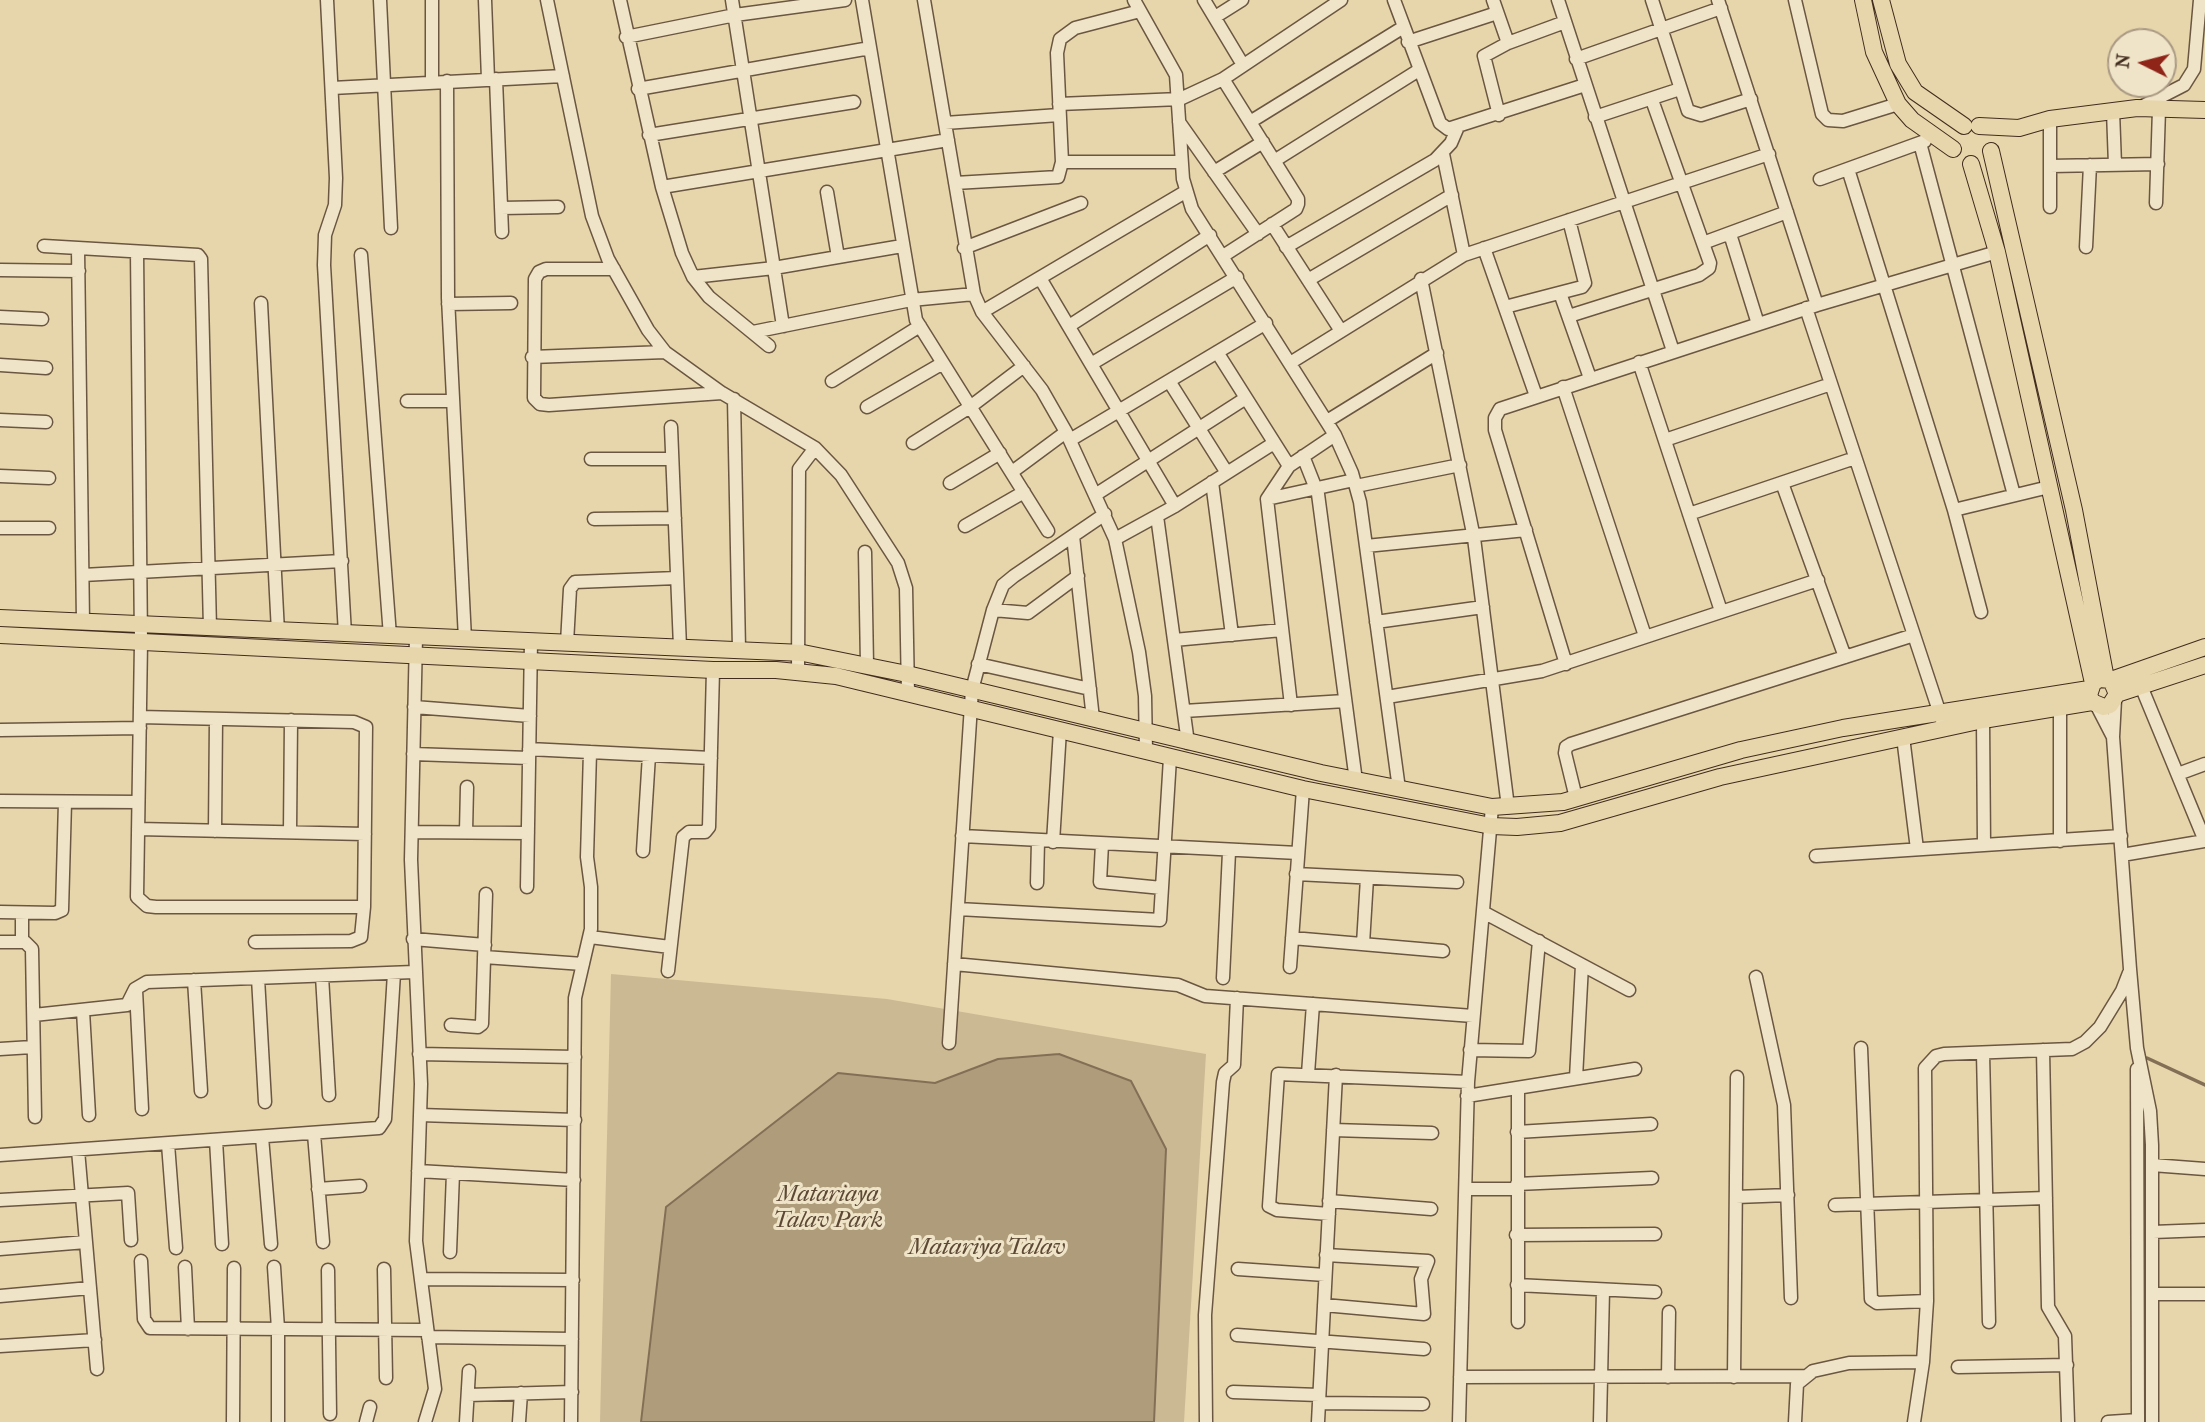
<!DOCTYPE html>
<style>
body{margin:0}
#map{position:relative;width:2205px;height:1422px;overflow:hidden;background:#e7d6ab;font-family:"IM FELL French Canon",serif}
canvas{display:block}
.north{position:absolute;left:2107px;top:28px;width:70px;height:70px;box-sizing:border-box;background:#efe4c8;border:2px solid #aa9a84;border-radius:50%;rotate:276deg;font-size:19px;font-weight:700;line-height:28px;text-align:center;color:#422c1e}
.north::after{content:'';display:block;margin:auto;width:24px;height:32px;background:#8f2418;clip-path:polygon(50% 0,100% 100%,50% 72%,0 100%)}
</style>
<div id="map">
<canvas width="2205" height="1422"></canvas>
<div class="north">N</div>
</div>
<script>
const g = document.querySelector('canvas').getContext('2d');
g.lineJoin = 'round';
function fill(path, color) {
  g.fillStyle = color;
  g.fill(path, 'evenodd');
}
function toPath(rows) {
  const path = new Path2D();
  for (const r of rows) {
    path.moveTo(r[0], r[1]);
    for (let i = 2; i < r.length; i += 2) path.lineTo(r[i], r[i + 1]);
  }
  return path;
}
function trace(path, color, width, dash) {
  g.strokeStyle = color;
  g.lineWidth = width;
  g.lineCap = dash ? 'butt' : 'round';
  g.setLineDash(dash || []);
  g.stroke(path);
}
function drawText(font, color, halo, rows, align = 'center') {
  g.font = font + ' "IM FELL French Canon",serif';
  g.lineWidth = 6;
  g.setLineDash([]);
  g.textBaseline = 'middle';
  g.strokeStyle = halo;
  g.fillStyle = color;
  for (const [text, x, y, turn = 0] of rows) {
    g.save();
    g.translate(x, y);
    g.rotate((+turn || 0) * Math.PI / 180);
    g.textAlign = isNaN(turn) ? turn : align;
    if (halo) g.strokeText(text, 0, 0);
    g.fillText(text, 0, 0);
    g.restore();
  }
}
fill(toPath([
 [611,974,887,999,1206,1054,1184,1422,600,1422]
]), '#cbb993');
const water = toPath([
 [1059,1054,1131,1081,1166,1149,1154,1422,641,1422,666,1207,838,1073,935,1083,998,1059,1059,1054]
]);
fill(water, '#af9c7b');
trace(water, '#836f56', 2);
trace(toPath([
 [2147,1058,2205,1085]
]), '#836f56', 3.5);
const minor = toPath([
 [327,0,336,178,335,205,325,235,324,265,345,634],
 [380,0,391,228],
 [432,0,432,82],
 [485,0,488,79],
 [547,0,592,216,608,259,648,330,665,352,722,393,815,448,841,475,898,563,906,588,908,693],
 [620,0,662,187,682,253,693,277,709,297,769,346],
 [732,0,783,326],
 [862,0,916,320,1048,531],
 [924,0,974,294,982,312,1042,390,1066,432,1115,539,1139,652,1145,696,1146,751],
 [1134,0,1176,75,1183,179,1192,209,1335,435,1352,473,1360,502,1399,789],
 [1204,0,1243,65],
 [1394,0,1440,123,1448,129,1585,85],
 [1493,0,1508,43],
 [1558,0,1673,351],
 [1652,0,1688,111,1701,115,1751,99],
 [1718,0,1817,305],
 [1795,0,1822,114,1828,120,1843,121,1898,104],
 [1215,17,1242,0],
 [626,37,735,15,845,0],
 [1408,42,1497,13],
 [1576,59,1721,8],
 [496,79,502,232],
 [447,81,448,298,465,639],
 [332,88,563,76],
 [638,89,870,48],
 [1059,104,1180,99,1223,79,1341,0],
 [2141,107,2184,85,2194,69,2200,0],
 [2113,111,2115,165],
 [1499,115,1484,56,1508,43,1565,22],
 [1595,117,1680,89],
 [2050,119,2050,207],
 [1179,122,1258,234],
 [1250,122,1402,28],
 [945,123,1059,115],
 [649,135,854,102],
 [1920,143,2014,495],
 [1443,154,1464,255],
 [1274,161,1419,70],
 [1062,162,1181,162],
 [2050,166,2158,164],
 [1848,169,1954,510,1981,612],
 [1214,172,1263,142],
 [1820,179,1925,141],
 [955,183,1058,177,1062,162,1057,53,1060,39,1075,28,1140,11],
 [662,187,948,140],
 [827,192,838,257],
 [2156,203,2159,109],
 [501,208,558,207],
 [1272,224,1341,331],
 [1730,234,1758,324],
 [1703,243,1787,212],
 [44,246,198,255,201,259,210,628],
 [1286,247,1435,160,1451,143,1457,129],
 [2086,247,2090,165],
 [964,248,1081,203],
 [1484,248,1536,396],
 [78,249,83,622],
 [137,252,141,642,137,897,147,906,156,907,364,907],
 [361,255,390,636],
 [1223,256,1296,209,1298,204,1298,199,1223,79],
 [614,269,546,269,539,272,535,279,534,398,540,404,549,405,722,393],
 [0,270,79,271],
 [693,277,774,268,902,246],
 [1040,278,1175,506],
 [1421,279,1474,538,1508,807],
 [1308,280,1452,195],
 [1560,293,1590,378],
 [261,303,278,632],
 [448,304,511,303],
 [1505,307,1582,287,1585,283,1569,220],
 [1806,308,1945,729],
 [982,312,1185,192],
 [1569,316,1699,275,1709,268,1710,263,1652,100],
 [0,317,42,319],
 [1069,326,1210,235],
 [753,332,911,300,974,294],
 [1217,352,1289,466],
 [532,357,665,352],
 [1639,362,1721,611],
 [1290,363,1464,255,1769,154],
 [1091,364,1237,277],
 [0,365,46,368],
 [832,381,920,326],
 [1169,381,1227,473],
 [1563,387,1645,636],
 [734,399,739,649],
 [407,401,453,401],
 [867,407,943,363],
 [0,420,46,422],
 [1327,421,1437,353],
 [671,427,680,647],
 [1070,440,1266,323],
 [1665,440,1831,384],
 [913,443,970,407,1024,366],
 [1303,456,1318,494,1356,781],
 [591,459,672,459],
 [1012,472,1066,432],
 [0,476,49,478],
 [1212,482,1232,635],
 [950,483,1000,453],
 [1782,483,1845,657],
 [1356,486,1460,465],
 [1095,495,1246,398],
 [1267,499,1354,480],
 [1954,510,2049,487],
 [1689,514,1855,458],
 [1157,516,1188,743],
 [594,519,675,518],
 [965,526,1024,492],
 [0,528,49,528],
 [1073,536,1093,719],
 [1115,539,1175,506,1274,443],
 [1366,546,1526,530],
 [865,552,867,665],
 [83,575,342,561],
 [993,610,1028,613,1078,576],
 [1376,622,1483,607],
 [416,637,411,860,421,1084,416,1241,435,1389,425,1422],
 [1174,640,1282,630],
 [567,643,570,589,575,582,677,578],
 [978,664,1090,689],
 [1566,664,1495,430,1495,418,1500,409,1817,305,1997,252],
 [798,672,799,469,815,448],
 [2141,686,2205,841],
 [1387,697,1542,671,1818,580],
 [2115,700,2113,737,2130,969,2137,1048,2150,1111,2152,1145,2152,1422],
 [1291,705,1267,499,1289,466,1335,435],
 [2097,706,2113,737],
 [414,707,530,716],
 [1184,711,1345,701],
 [140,717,354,722,366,727,364,907,361,937,351,941,255,942],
 [1983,720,1984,845],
 [0,730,140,728],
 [1903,737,1917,849],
 [529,749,711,758],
 [413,754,529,758],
 [2178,774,2205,764],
 [1576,798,1565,753,1566,747,1571,744,1914,635],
 [0,801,138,802],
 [138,829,365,834],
 [215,831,216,719],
 [290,832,291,720],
 [412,832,528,833],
 [466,832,467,787],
 [962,836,1298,853],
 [2060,841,2060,708],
 [1053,842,1060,730],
 [1102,844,1100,882,1162,888],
 [643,851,649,755],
 [2122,855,2205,841],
 [1816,856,2121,836],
 [1296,874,1457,882],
 [1037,883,1038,841],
 [527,887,531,641],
 [958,909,1160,920,1170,758],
 [0,912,55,913,62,910,65,802],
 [1483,912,1629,990],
 [590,937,670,947],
 [1292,938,1443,951],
 [413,939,485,945],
 [22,941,22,913],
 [0,942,25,942,32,949,35,1117],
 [1363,944,1367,878],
 [484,957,583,964],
 [954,964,1178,985,1205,996,1473,1016],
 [1290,967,1303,789],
 [668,971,683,837,689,832,705,832,709,827,713,670],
 [322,976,329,1095],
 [1756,977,1784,1105,1791,1298],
 [258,978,265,1102],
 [1223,978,1229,852],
 [194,980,201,1091],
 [136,990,142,1109],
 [83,1011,89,1115],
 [34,1015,127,1005,135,989,147,982,414,972],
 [451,1025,478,1027,482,1024,486,894],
 [949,1043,972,690,993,610,1003,585,1014,576,1105,514],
 [1861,1048,1871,1299,1877,1303,1927,1301],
 [0,1049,32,1047],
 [1470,1050,1529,1051,1539,941],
 [2043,1050,2048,1307,2065,1336,2068,1422],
 [1983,1053,1989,1322],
 [419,1054,575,1057],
 [2137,1069,2138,1422],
 [1308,1074,1313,1004],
 [1576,1078,1582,965],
 [1467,1096,1635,1069],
 [420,1115,575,1120],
 [1333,1130,1432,1133],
 [1517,1132,1651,1124],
 [314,1134,323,1242],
 [262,1137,271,1244],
 [216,1140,222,1244],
 [168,1144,176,1248],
 [78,1150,97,1369],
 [0,1155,379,1128,385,1119,394,973],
 [2152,1165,2205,1169],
 [418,1171,574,1180],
 [1517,1184,1652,1178],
 [318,1189,360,1186],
 [1466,1189,1517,1189],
 [1736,1197,1788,1195],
 [0,1200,128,1193,131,1240],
 [1329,1201,1431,1209],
 [1835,1205,2046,1198],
 [1329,1214,1277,1210,1269,1206,1278,1074,1468,1082],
 [2153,1232,2205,1230],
 [1516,1235,1655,1234],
 [0,1249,86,1242],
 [450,1252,453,1173],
 [141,1261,144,1319,150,1328,427,1330],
 [185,1267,188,1329],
 [274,1267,278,1329,278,1422],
 [384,1269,386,1378],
 [1238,1269,1325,1275],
 [328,1270,330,1414],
 [421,1279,573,1280],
 [1517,1285,1655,1292],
 [2152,1294,2205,1294],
 [0,1296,90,1288],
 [1324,1305,1424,1314,1421,1279,1428,1261,1326,1255],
 [1518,1322,1518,1088],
 [1237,1335,1424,1349],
 [428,1337,572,1339],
 [0,1346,95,1340],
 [1958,1367,2067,1365],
 [1460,1377,1806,1376],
 [1668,1377,1669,1312],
 [1734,1377,1737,1077],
 [1233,1392,1319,1395],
 [468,1395,572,1392],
 [1319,1403,1423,1404],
 [233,1422,234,1268],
 [366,1422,370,1407],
 [466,1422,469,1371],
 [519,1422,521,1393],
 [571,1422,575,998,591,929,591,887,587,857,590,752],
 [1206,1422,1205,1315,1223,1082,1225,1073,1234,1065,1237,998],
 [1318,1422,1336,1075],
 [1459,1422,1468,1082,1492,807],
 [1600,1422,1603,1290],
 [1795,1422,1797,1384,1813,1371,1849,1363,1923,1362],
 [1914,1422,1923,1362,1927,1301,1925,1068,1936,1056,1944,1054,2072,1049,2085,1042,2100,1027,2122,991,2129,973],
 [2108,1422,2138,1420]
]);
const major = toPath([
 [1863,0,1874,52,1898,104,1912,120,1953,149],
 [1881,0,1898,64,1915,92,1964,126],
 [1979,126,2019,128,2050,119,2137,108,2205,110],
 [1991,151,2074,510,2106,679],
 [1971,164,1997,252,2093,683],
 [0,618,803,653,907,674,1321,773,1492,807,1563,802,1741,750,1843,728,2089,689],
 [0,635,713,670,776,670,836,676,1303,789,1491,826,1517,827,1560,823,1720,777,1983,720,2092,702,2104,707,2110,705,2117,694,2111,680,2099,679,2093,683,2089,695,2092,702],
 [2111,680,2205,647],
 [2117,694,2205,665]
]);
trace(minor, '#6b5641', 15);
trace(major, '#422c1e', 18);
trace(minor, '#efe4c8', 12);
trace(major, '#e7d6ab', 16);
drawText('italic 23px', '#5d4835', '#efe4c8', [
 ["Matariaya",828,1195],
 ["Talav Park",828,1221]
]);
drawText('italic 24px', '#5d4835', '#efe4c8', [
 ["Matariya Talav",987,1248]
]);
</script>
